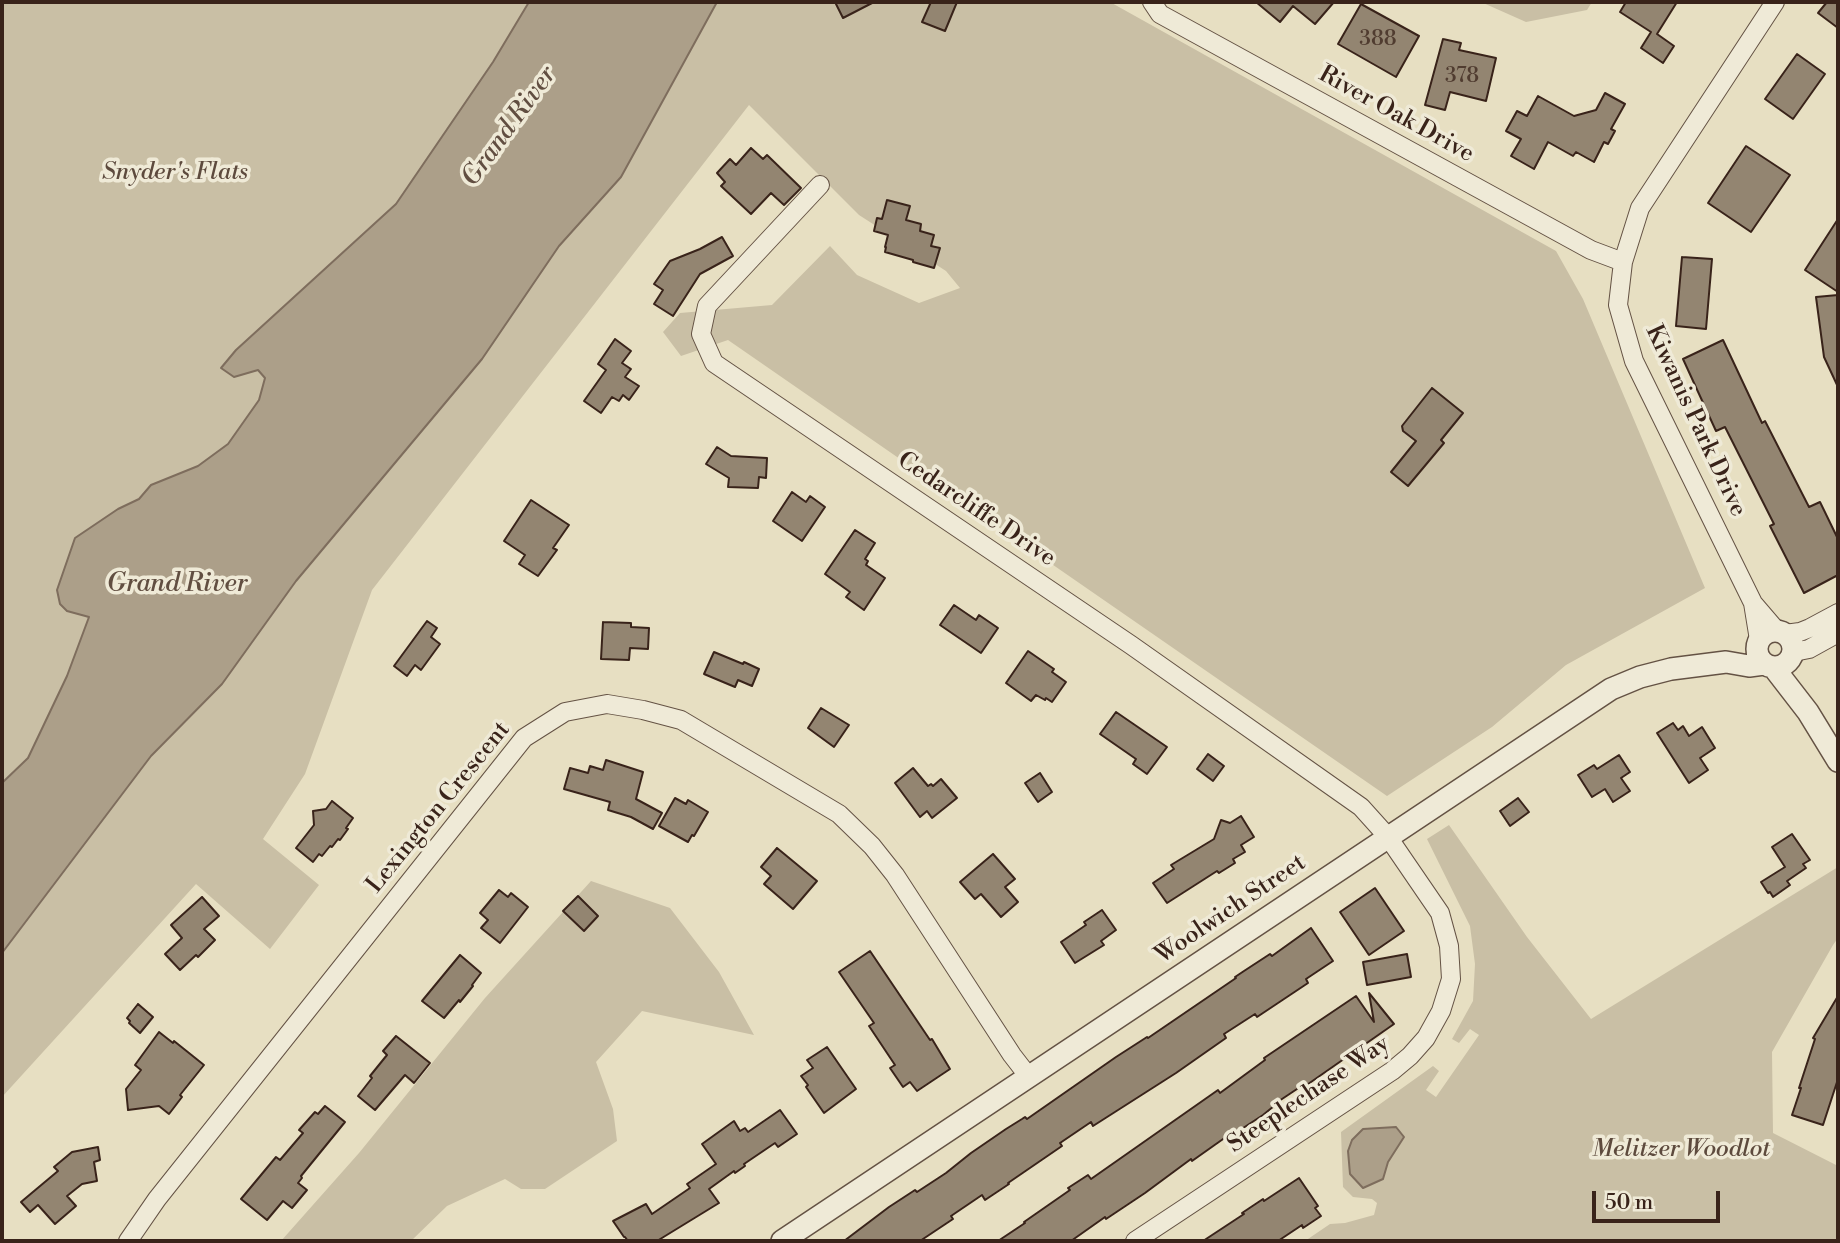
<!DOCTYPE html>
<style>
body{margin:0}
#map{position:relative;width:1840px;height:1243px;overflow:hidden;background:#e7dfc2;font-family:"Libre Bodoni",serif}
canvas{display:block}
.frame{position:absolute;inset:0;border:4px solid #39231a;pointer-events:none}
.scale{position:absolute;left:1592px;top:1191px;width:128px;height:32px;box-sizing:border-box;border:4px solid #39231a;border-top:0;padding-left:9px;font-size:21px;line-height:24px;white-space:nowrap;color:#39231a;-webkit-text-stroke:5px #efead7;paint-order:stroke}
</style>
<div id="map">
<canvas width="1840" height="1243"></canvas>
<div class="frame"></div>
<div class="scale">50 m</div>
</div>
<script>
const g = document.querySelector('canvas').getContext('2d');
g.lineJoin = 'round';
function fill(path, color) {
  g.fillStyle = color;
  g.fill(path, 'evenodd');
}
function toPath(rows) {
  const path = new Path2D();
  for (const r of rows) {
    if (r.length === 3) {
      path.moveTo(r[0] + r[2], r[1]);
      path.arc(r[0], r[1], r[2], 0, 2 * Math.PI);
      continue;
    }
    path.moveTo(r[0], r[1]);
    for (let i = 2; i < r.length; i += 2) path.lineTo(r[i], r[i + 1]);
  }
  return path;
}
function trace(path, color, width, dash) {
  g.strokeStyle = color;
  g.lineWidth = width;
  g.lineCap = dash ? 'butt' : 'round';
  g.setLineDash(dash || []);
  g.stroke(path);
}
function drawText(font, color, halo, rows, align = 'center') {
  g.font = font + ' "Libre Bodoni",serif';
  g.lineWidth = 7;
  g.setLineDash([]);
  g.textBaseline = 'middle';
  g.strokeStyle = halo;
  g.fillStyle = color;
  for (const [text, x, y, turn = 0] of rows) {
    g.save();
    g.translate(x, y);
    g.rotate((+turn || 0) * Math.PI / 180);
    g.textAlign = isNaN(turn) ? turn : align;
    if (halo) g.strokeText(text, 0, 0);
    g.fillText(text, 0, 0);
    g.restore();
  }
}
fill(toPath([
 [2,2,529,2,493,62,396,204,236,350,222,367,258,370,265,378,259,400,228,444,198,466,151,485,139,499,118,509,75,538,89,617,67,676,28,758,2,783],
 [717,2,1110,2,1556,251,1583,299,1705,588,1566,665,1492,727,1387,796,728,340,681,356,663,332,680,313,772,305,830,246,857,275,919,303,960,288,946,271,859,215,749,105,372,590,305,774,263,839,319,885,270,949,196,884,2,1097,2,953,151,756,222,684,296,581,559,246,621,177],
 [1481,2,1592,2,1587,10,1526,22],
 [1449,825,1527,937,1591,1019,1838,867,1838,938,1833,945,1772,1052,1773,1133,1838,1166,1838,1241,1305,1241,1330,1224,1345,1223,1374,1215,1377,1203,1372,1199,1353,1197,1343,1187,1341,1132,1433,1066,1439,1071,1426,1090,1436,1097,1479,1035,1470,1029,1459,1043,1452,1039,1473,1001,1475,964,1470,926,1427,839],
 [591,881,670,908,719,972,754,1035,642,1011,596,1062,613,1109,617,1141,545,1189,521,1189,505,1179,447,1206,411,1241,281,1241,359,1153,485,998]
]), '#c9bfa5');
const water = toPath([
 [529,2,717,2,621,177,559,246,482,359,296,581,222,684,151,756,2,953,2,783,28,758,67,676,89,617,67,611,60,604,57,590,75,538,118,509,139,499,151,485,198,466,228,444,259,400,265,378,258,370,234,377,221,368,236,350,396,204,493,62,529,2],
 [1396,1127,1404,1137,1388,1162,1383,1179,1363,1188,1350,1174,1348,1151,1352,1140,1363,1129,1396,1127]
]);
fill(water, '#ac9f89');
trace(water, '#7e6d5d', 2);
const building = toPath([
 [835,2,874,2,843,18,835,2],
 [931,2,957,2,945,31,922,22,931,2],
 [1256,2,1334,2,1315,24,1293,6,1280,22,1256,2],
 [1626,2,1677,2,1657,34,1674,46,1663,63,1641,48,1651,32,1620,12,1626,2],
 [1827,2,1838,2,1838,28,1818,13,1827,2],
 [1361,4,1419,36,1396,77,1338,44,1361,4],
 [1443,39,1461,43,1459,50,1496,58,1486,101,1450,92,1445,110,1425,105,1443,39],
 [1797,54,1825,74,1793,119,1765,99,1797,54],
 [1605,93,1625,104,1611,129,1615,131,1608,144,1604,142,1594,162,1576,152,1573,156,1548,142,1534,169,1511,156,1521,139,1506,131,1517,111,1527,116,1538,96,1574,116,1596,110,1605,93],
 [1746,146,1790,175,1751,232,1708,203,1746,146],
 [751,148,763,159,767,155,801,188,784,205,771,193,751,214,721,186,725,182,717,173,730,159,736,165,751,148],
 [887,200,910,206,906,220,921,224,920,231,934,235,931,246,940,248,934,268,913,262,913,260,885,252,886,247,885,247,888,235,874,231,877,218,882,219,887,200],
 [1838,219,1838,292,1805,270,1838,219],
 [722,237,733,256,700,274,673,316,654,304,663,290,654,284,670,261,700,249,722,237],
 [1682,257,1712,259,1706,329,1676,326,1682,257],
 [1838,295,1838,387,1824,357,1816,297,1838,295],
 [615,339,631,351,622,363,631,369,625,377,639,386,629,400,623,395,619,401,612,397,601,413,584,401,606,370,598,364,615,339],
 [1723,340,1762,423,1765,421,1809,507,1820,502,1838,539,1838,575,1804,593,1770,526,1774,524,1725,427,1716,431,1683,359,1723,340],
 [1432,388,1463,413,1441,440,1444,443,1408,486,1391,472,1416,441,1403,431,1402,426,1432,388],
 [717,447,731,456,767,458,766,478,759,477,758,488,728,487,729,478,706,464,717,447],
 [792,492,806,502,810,496,825,507,802,541,773,521,792,492],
 [531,500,569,525,553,548,557,550,538,576,519,564,525,555,504,541,531,500],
 [855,530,875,543,865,559,868,561,866,565,885,578,864,610,846,597,850,592,825,574,855,530],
 [954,605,976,620,979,615,998,628,981,653,940,625,954,605],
 [427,621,437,628,431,637,440,644,421,670,415,665,407,676,394,666,427,621],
 [603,622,631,623,631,627,649,628,648,649,630,648,629,660,601,659,603,622],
 [1028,651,1054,669,1052,672,1066,682,1052,702,1046,698,1045,700,1036,695,1031,701,1006,683,1028,651],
 [714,652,743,664,744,662,759,669,752,686,738,680,735,687,704,674,714,652],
 [821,708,849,725,834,747,808,728,821,708],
 [1116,712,1167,747,1147,774,1133,764,1136,759,1100,734,1116,712],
 [1673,723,1678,730,1683,726,1689,736,1702,727,1715,748,1700,758,1708,770,1689,783,1657,733,1673,723],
 [1208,754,1224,766,1213,781,1197,769,1208,754],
 [1619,755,1630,772,1621,778,1630,791,1613,802,1605,789,1592,797,1578,775,1594,765,1597,769,1619,755],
 [606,760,643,772,636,799,662,813,653,829,631,817,608,810,610,802,564,789,570,768,588,773,590,766,603,770,606,760],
 [913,768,928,786,931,784,933,786,941,779,957,798,932,818,927,811,920,817,895,783,913,768],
 [1040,773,1052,792,1038,802,1025,783,1040,773],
 [675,798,686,804,688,800,708,812,694,836,692,835,688,842,659,826,675,798],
 [1518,798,1529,812,1510,826,1500,811,1518,798],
 [332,801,353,818,346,828,348,829,340,840,338,839,332,847,330,846,322,856,319,854,313,862,296,848,314,825,313,811,326,809,332,801],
 [1241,816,1254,837,1241,845,1245,852,1233,859,1235,863,1219,873,1217,871,1167,903,1153,883,1174,869,1171,865,1214,839,1221,820,1230,823,1241,816],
 [1792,834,1810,860,1803,864,1806,868,1787,881,1790,885,1773,897,1770,892,1768,893,1761,882,1785,867,1772,847,1792,834],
 [777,848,817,881,793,909,764,884,771,876,761,867,777,848],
 [993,854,1015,879,1005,887,1018,902,1001,917,981,894,975,899,960,882,993,854],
 [1375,888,1404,931,1369,955,1340,912,1375,888],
 [499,890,508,897,511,893,528,907,500,943,481,928,488,920,480,913,499,890],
 [578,896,598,916,584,931,563,911,578,896],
 [202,897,219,916,204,929,215,940,198,957,196,955,180,970,165,954,182,938,171,925,202,897],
 [1102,910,1116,930,1101,941,1104,945,1075,963,1061,942,1086,925,1084,922,1102,910],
 [1311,928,1333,961,1306,979,1308,983,1257,1017,1255,1014,1224,1034,1226,1038,1176,1073,1093,1126,1091,1122,1060,1143,1062,1146,1008,1183,1009,1184,985,1200,982,1195,951,1216,953,1219,920,1241,844,1241,889,1207,915,1190,917,1192,946,1173,971,1153,1006,1129,1022,1119,1025,1117,1027,1119,1116,1057,1147,1037,1148,1038,1236,978,1235,977,1244,971,1270,954,1272,956,1311,928],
 [870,951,930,1040,932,1039,950,1069,917,1091,910,1082,903,1087,890,1068,895,1065,869,1026,874,1023,839,972,870,951],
 [1407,954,1411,977,1367,985,1363,962,1407,954],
 [460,955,481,973,472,985,473,986,460,1002,459,1000,444,1018,422,1001,460,955],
 [1369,993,1394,1024,1301,1089,1300,1087,1273,1105,1274,1106,1263,1115,1234,1134,1233,1132,1192,1161,1191,1159,1145,1193,1106,1219,1105,1217,1071,1241,998,1241,1025,1223,1024,1222,1070,1190,1068,1188,1088,1175,1091,1179,1218,1090,1220,1093,1265,1060,1264,1058,1356,996,1374,1022,1369,993],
 [1838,996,1838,1079,1823,1125,1792,1115,1801,1088,1799,1088,1815,1039,1813,1038,1838,996],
 [138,1004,153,1017,140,1033,129,1023,130,1021,127,1018,138,1004],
 [159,1032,173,1043,174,1041,204,1065,180,1095,182,1097,169,1114,159,1106,128,1110,126,1089,141,1070,135,1065,159,1032],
 [396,1036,430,1063,414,1083,405,1075,375,1110,358,1096,372,1078,370,1076,387,1055,383,1051,396,1036],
 [827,1047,856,1089,824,1113,806,1087,808,1085,801,1076,813,1068,807,1060,827,1047],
 [325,1106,345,1122,301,1176,302,1178,298,1183,307,1190,292,1208,283,1201,267,1220,241,1199,276,1157,280,1160,303,1133,299,1130,315,1112,318,1114,325,1106],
 [780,1110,797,1134,778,1147,775,1143,744,1164,745,1166,735,1173,734,1171,709,1189,719,1203,657,1241,628,1241,625,1237,624,1237,613,1221,646,1204,652,1214,690,1188,687,1184,716,1164,702,1144,734,1121,740,1131,745,1128,748,1132,780,1110],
 [98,1147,100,1160,94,1162,97,1181,82,1184,67,1196,76,1206,55,1224,38,1205,30,1212,21,1202,58,1171,54,1167,72,1152,98,1147],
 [1299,1178,1318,1206,1315,1208,1321,1216,1303,1228,1302,1225,1278,1241,1203,1241,1244,1214,1242,1213,1263,1199,1264,1201,1299,1178]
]);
fill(building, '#938571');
trace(building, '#39231a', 2);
const minor = toPath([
 [1152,2,1160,14,1591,250,1623,262],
 [1775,2,1640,208,1623,262,1618,305,1634,361,1753,603,1777,631],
 [820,185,707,306,701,334,714,363,1131,645,1361,807,1388,837,1440,913,1449,946,1451,979,1441,1011,1426,1038,1410,1056,1392,1071,1135,1241],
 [1753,603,1759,640],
 [1785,634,1800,632,1810,628,1838,613],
 [1794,652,1809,649,1838,633],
 [128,1241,157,1199,524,738,565,712,607,704,643,710,681,720,839,814,872,846,895,875,1012,1055,1029,1077]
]);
const tertiary = toPath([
 [1775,649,18],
 [1774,668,1808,712,1838,761],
 [782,1241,1611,689,1640,677,1671,669,1726,662,1749,666,1764,664]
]);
trace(minor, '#645244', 20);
trace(tertiary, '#645244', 24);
trace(minor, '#efead7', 18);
trace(tertiary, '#efead7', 21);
drawText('21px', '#503c30', null, [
 ["388",1378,40],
 ["378",1462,77]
]);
drawText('24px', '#39231a', '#efead7', [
 ["River Oak Drive",1396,115,29],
 ["Kiwanis Park Drive",1695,421,65],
 ["Cedarcliffe Drive",976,510,34],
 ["Lexington Crescent",439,808,-51],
 ["Woolwich Street",1231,910,-34],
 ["Steeplechase Way",1309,1095,-34]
]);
drawText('italic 24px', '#5d4a3d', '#efead7', [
 ["Snyder's Flats",175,173],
 ["Melitzer Woodlot",1681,1150]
]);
drawText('italic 26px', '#614e41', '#efead7', [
 ["Grand River",510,127,-54],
 ["Grand River",177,585]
]);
</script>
